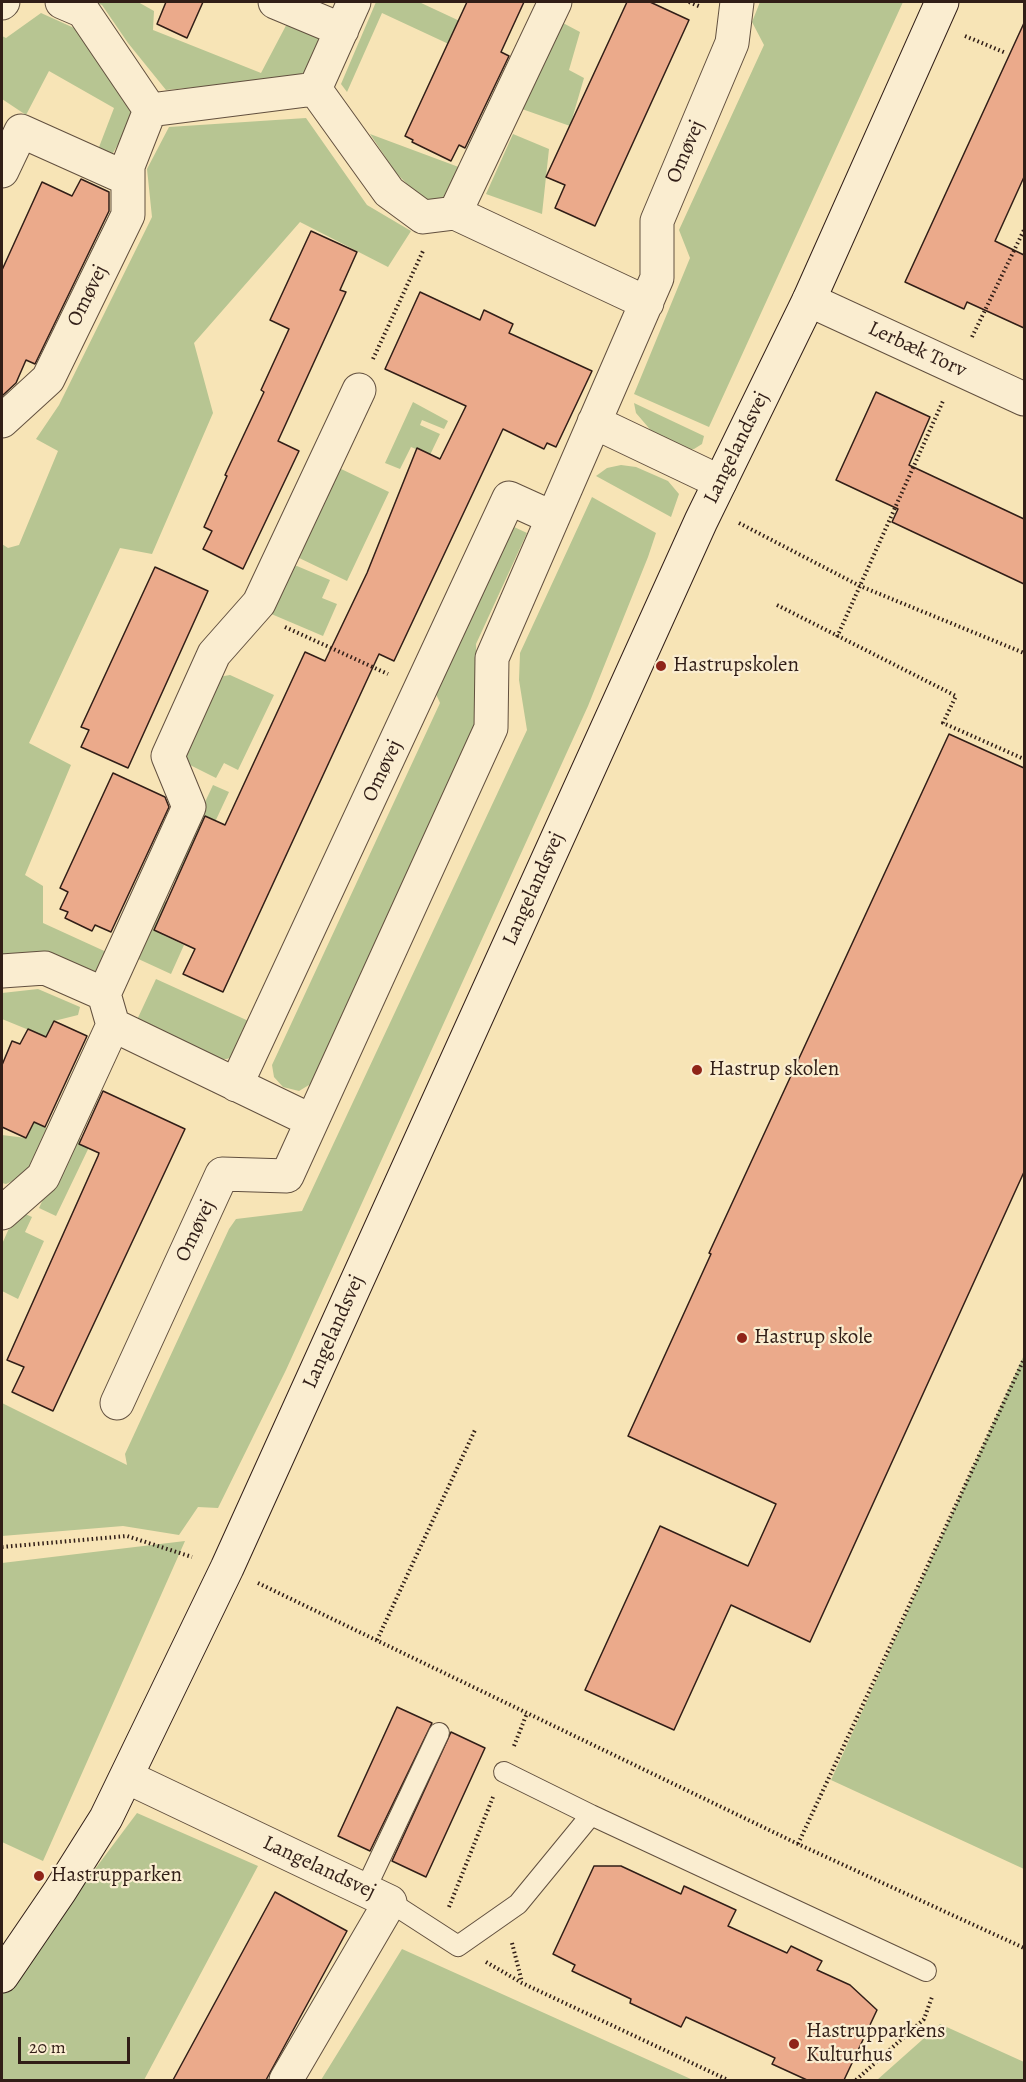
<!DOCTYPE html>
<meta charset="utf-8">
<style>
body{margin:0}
#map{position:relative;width:1026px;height:2082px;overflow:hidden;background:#f7e4b6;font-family:Alegreya,serif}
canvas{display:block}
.frame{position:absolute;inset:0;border:3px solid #311e17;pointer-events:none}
.scale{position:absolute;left:18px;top:2037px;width:112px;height:27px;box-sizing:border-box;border:3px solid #311e17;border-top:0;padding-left:8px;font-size:18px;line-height:21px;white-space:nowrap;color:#311e17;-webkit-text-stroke:4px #faedd0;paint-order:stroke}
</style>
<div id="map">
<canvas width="1026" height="2082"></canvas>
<div class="frame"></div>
<div class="scale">20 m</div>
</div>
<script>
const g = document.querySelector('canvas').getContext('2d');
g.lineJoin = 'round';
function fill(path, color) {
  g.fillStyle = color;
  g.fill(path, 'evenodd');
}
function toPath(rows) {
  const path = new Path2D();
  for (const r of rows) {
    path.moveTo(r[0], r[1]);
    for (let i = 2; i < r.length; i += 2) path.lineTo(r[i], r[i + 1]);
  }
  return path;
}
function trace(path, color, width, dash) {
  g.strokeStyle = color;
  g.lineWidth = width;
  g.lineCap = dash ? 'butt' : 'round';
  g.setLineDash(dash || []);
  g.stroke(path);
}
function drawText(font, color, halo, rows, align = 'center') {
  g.font = font + ' Alegreya,serif';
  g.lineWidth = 4.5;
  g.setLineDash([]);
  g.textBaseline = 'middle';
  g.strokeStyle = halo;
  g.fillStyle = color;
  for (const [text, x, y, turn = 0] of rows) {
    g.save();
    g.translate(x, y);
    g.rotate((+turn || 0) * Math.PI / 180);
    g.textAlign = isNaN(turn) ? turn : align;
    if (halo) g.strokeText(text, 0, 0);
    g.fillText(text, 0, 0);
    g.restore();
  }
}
fill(toPath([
 [94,2,138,2,154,11,153,30,261,73,291,16,330,34,306,77,166,90,128,43,102,5],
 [376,2,419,2,479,30,468,53,382,13,347,92,341,84],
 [760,2,903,2,709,427,634,394,690,258,679,230,764,45,752,22],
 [41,13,83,32,136,113,113,153,96,155,114,108,49,71,26,115,2,99,2,36,6,38],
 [563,23,580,32,569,70,584,78,570,126,522,109],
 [306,118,367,205,411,231,388,267,300,222,194,343,213,413,152,554,120,548,29,743,71,765,25,875,43,886,43,923,113,955,99,994,2,961,2,544,8,548,19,545,58,451,36,439,59,405,152,217,147,169,169,127],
 [370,134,464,169,446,205,428,205,396,173],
 [513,134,549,149,542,214,486,194],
 [413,402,448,421,444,429,422,420,420,425,440,434,430,455,411,447,400,469,385,463],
 [634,403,704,436,702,444,694,449,686,450,654,434,636,413],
 [621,465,636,467,668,481,679,494,671,517,596,476,607,468],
 [337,467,389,492,347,581,295,556],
 [592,497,656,533,648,557,588,706,286,1370,218,1508,198,1507,179,1535,123,1526,2,1536,2,1403,127,1465,125,1454,229,1229,236,1219,302,1211,527,730,519,680,520,653],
 [512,526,527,533,476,644,478,718,314,1082,299,1091,283,1087,274,1077,272,1065,440,703,436,694],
 [297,566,330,580,322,598,337,604,323,636,269,613,290,567],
 [230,675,274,695,238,770,224,763,216,778,186,763,183,752,218,677],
 [213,785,229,792,186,884,170,877],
 [160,899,176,906,163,935,184,945,171,974,134,957],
 [156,979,253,1023,239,1053,227,1059,215,1059,136,1022],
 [38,989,80,1007,78,1015,54,1021,46,1037,2,1019,2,993],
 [34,1122,51,1130,33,1172,6,1184,2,1183,2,1135,26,1138],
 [73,1135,91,1143,56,1216,39,1208],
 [23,1213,32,1217,25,1232,44,1241,18,1299,2,1291,2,1244,15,1215],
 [1024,1355,1024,1869,831,1780],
 [185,1541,43,1861,2,1842,2,1563],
 [137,1813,258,1866,144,2080,2,2080,2,1993],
 [402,1949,693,2080,321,2080],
 [940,2024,1024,2062,1024,2080,877,2080]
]), '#b7c592');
const building = toPath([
 [166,2,203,2,187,38,157,24,166,2],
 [467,2,524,2,501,52,509,56,465,148,459,145,451,161,412,142,413,140,405,136,467,2],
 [627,2,650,2,689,20,595,226,555,208,565,185,546,177,627,2],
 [1024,23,1024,177,995,241,1024,255,1024,328,967,302,964,309,905,282,1024,23],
 [81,179,109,192,109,211,35,364,26,360,16,383,2,396,2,270,42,182,72,196,81,179],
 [311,231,357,252,340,290,346,292,278,441,299,451,243,569,203,549,212,531,204,527,227,476,225,475,264,392,261,390,289,329,270,320,311,231],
 [420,292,480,320,484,310,513,324,509,333,592,371,556,447,547,443,544,449,503,429,394,661,379,654,223,992,183,974,195,949,154,930,205,816,225,825,305,652,325,661,367,573,417,448,440,459,466,406,385,369,420,292],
 [876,392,930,417,909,465,1024,519,1024,584,892,522,898,509,836,480,876,392],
 [155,567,208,591,128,768,81,747,89,730,81,727,155,567],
 [949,734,1024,768,1024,1172,810,1642,731,1605,674,1730,585,1690,660,1526,748,1566,776,1504,628,1436,711,1254,709,1253,949,734],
 [113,773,165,797,169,807,111,932,95,925,92,931,65,918,68,912,60,909,68,892,60,888,113,773],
 [54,1021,87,1036,45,1127,34,1122,26,1138,2,1127,2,1065,12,1041,20,1044,28,1029,46,1037,54,1021],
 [103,1091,185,1129,53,1411,12,1392,24,1367,7,1360,98,1156,99,1153,79,1144,103,1091],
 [397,1707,432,1723,370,1851,338,1836,397,1707],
 [451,1732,485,1748,426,1877,392,1861,451,1732],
 [594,1866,621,1866,681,1894,684,1886,736,1910,728,1926,787,1953,791,1946,822,1961,817,1970,850,1985,877,2010,844,2080,807,2080,772,2064,775,2058,686,2017,681,2027,630,2003,631,1999,572,1971,575,1965,553,1954,594,1866],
 [275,1892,347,1931,291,2034,266,2080,173,2080,275,1892]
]);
fill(building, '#ebaa8b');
trace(building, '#311e17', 1.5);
const lane = toPath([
 [504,1772,591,1815],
 [365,1890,439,1733],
 [390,1902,458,1946,518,1904,591,1815,926,1971]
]);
const street = toPath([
 [62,2,83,11,150,110,315,89,389,192,423,217,455,213,647,303],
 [275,2,342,30],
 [2,3,3,2],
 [315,89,354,2],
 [2,171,21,131,128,179],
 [455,213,555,2],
 [809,300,1024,399],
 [2,421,48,379,128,215,128,166,150,110],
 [594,422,720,482],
 [2,971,45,968,104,994,113,1025,43,1177,2,1213],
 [104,994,189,807,168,756,214,654,259,603,359,390],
 [113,1025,312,1121],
 [236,1085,509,498,551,517],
 [117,1403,222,1174,287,1176,491,728,492,658,657,278,657,221,732,43,737,2],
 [127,1777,390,1902,286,2080]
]);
const secondary = toPath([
 [2,1976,60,1891,106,1818,227,1568,701,521,809,300,942,2]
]);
trace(lane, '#62503f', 22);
trace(street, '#62503f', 35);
trace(secondary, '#311e17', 35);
trace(toPath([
 [689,2,701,7],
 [965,36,1006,53],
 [972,337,1024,230],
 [373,359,423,251],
 [739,523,860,586,1024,653],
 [777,605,956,696,943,723,1024,759],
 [285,627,388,674],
 [837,637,943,401],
 [2,1547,127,1536,192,1557],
 [258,1583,798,1844,1024,1948],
 [377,1640,475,1430],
 [514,1746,527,1713],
 [798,1844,1024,1359],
 [449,1907,493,1797],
 [512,1943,522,1982],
 [486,1962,522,1983,728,2080],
 [856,2080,924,2019,932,1997]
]), '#311e17', 4, [1.5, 3]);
trace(lane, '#faedd0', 20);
trace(street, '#faedd0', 33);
trace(secondary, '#faedd0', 33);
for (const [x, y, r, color] of [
 [661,666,6,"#8f2418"],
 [697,1070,6,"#8f2418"],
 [742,1338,6,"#8f2418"],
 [39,1876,6,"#8f2418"],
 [794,2044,6,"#8f2418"]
]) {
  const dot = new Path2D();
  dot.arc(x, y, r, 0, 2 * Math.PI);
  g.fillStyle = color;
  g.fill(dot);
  trace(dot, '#faedd0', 2);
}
drawText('21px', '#311e17', '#faedd0', [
 ["Omøvej",686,152,-67],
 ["Omøvej",88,296,-64],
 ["Lerbæk Torv",917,350,25],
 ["Langelandsvej",737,448,-64],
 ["Omøvej",383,771,-65],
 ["Langelandsvej",534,889,-66],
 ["Omøvej",196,1231,-65],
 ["Langelandsvej",334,1332,-66],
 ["Langelandsvej",319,1868,25]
]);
drawText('21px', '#311e17', '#faedd0', [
 ["Hastrupskolen",673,666],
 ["Hastrup skolen",709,1070],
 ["Hastrup skole",754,1338],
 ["Hastrupparken",51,1876],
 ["Hastrupparkens",806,2032],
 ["Kulturhus",806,2056]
], 'left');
</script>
